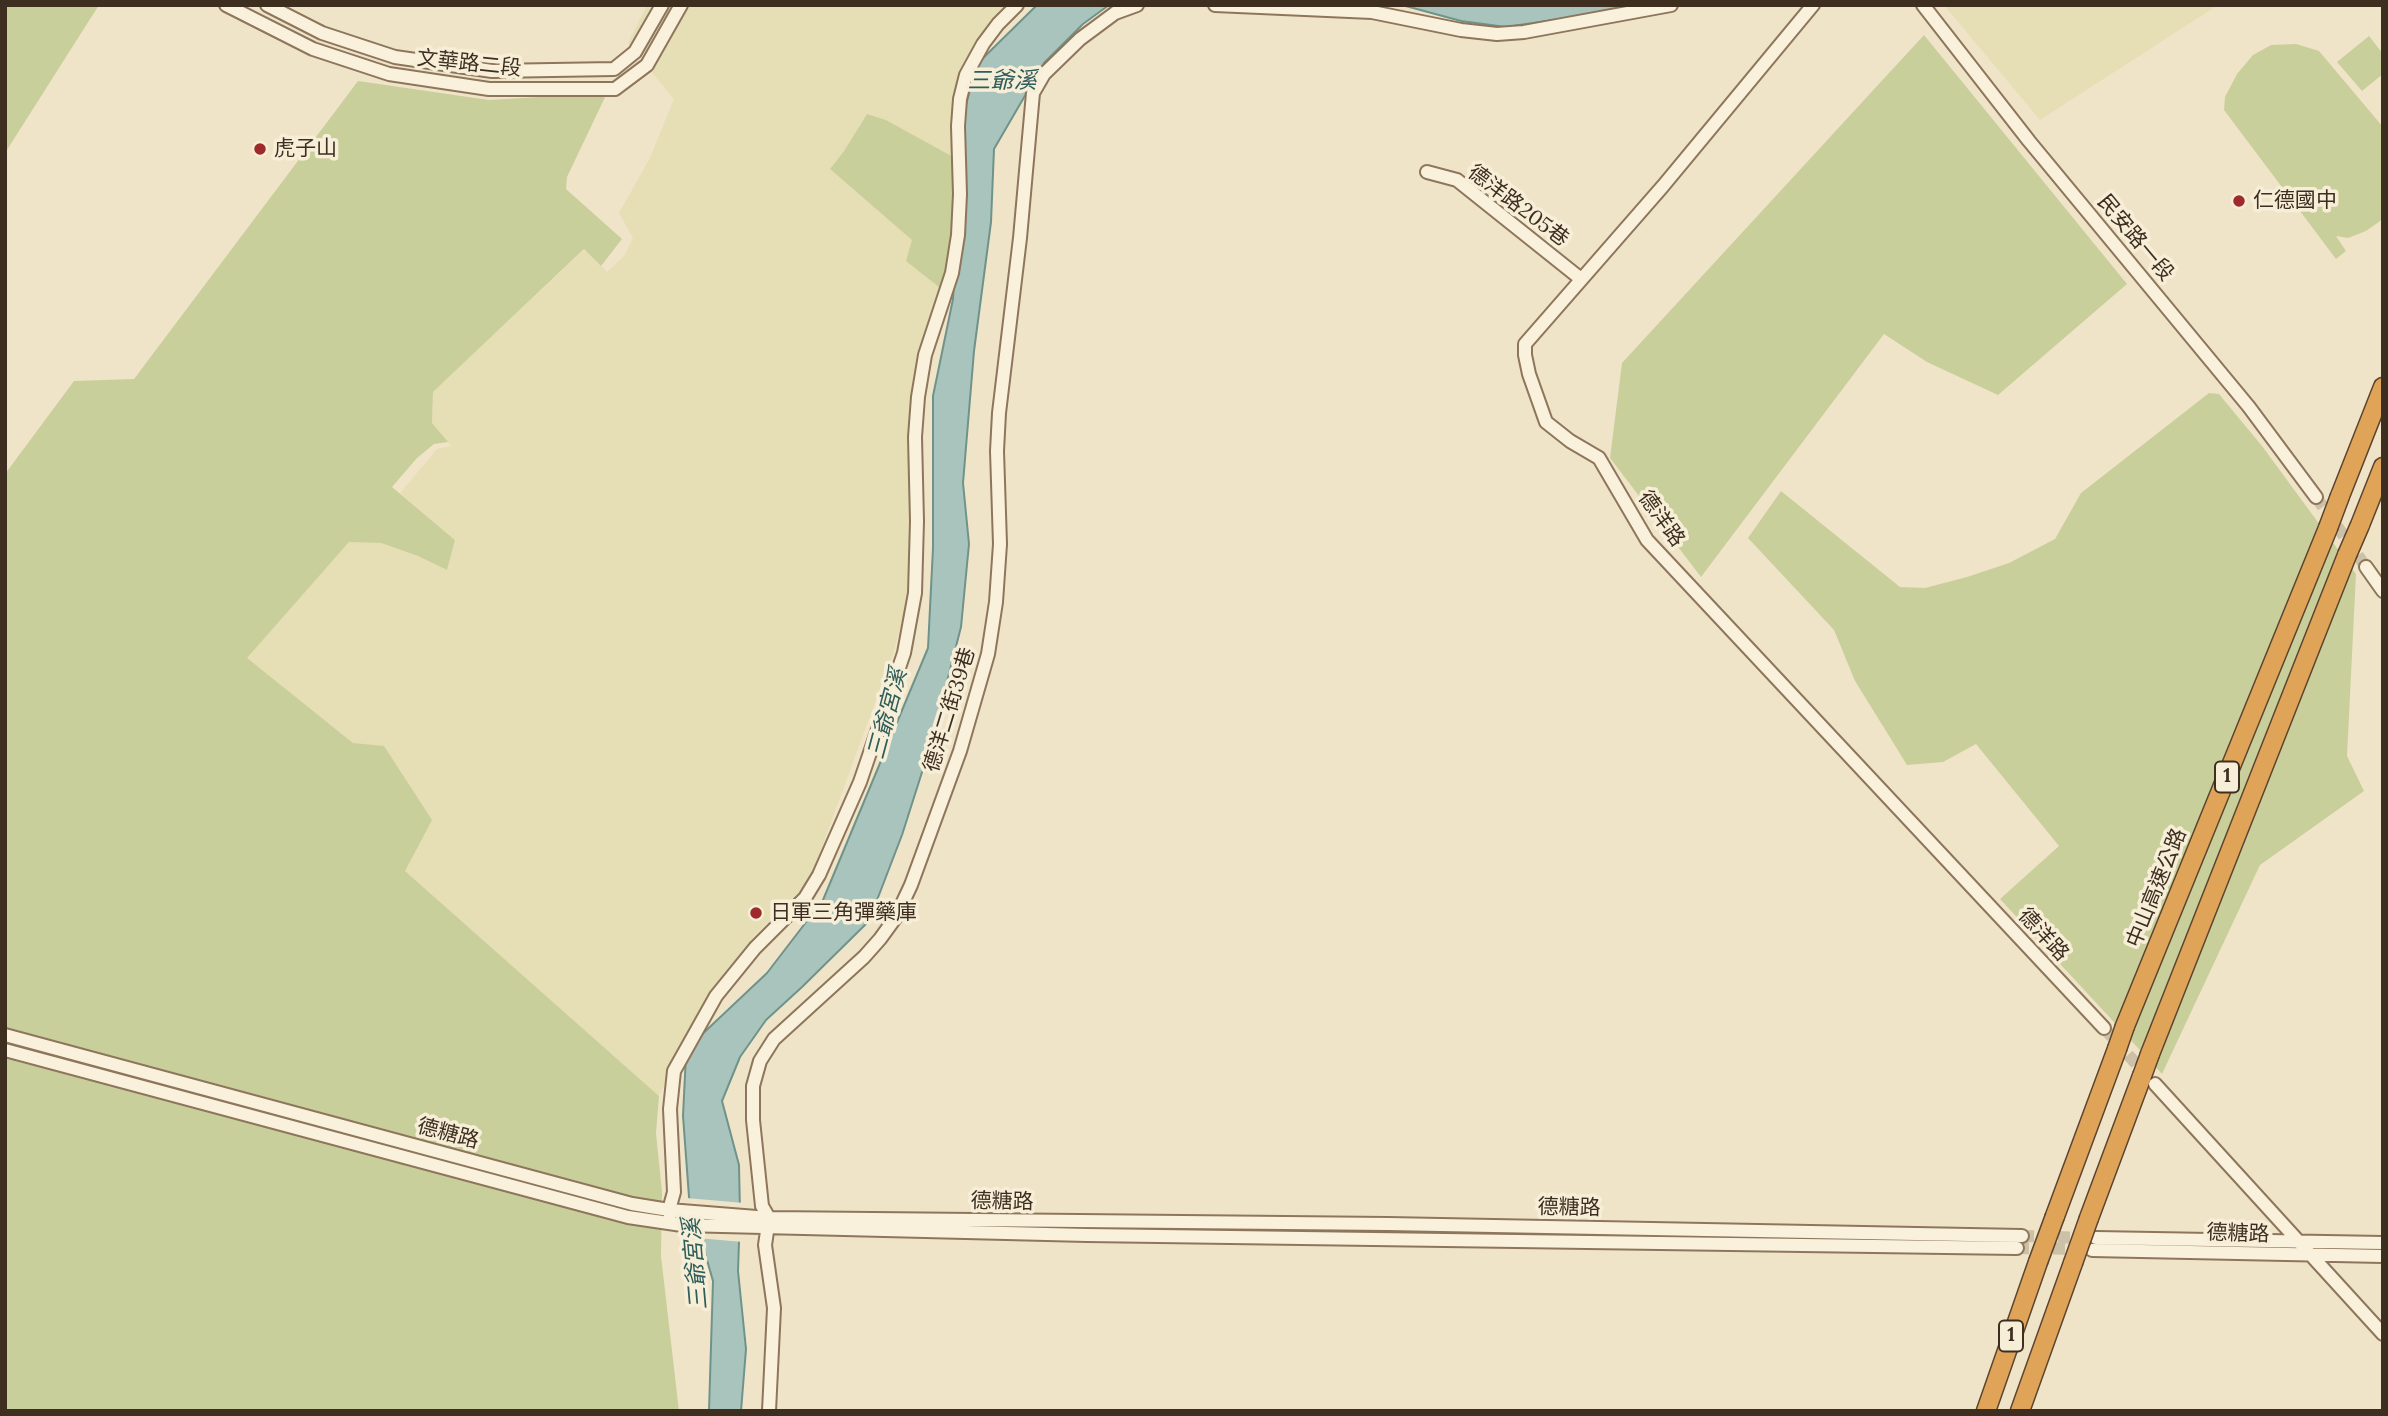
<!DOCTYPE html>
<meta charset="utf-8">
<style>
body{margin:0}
#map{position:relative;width:2388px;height:1416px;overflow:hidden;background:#f0e4c8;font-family:Lora,serif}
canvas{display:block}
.frame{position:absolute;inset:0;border:7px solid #3d2e20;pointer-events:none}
</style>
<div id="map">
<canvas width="2388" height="1416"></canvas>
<div class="frame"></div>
</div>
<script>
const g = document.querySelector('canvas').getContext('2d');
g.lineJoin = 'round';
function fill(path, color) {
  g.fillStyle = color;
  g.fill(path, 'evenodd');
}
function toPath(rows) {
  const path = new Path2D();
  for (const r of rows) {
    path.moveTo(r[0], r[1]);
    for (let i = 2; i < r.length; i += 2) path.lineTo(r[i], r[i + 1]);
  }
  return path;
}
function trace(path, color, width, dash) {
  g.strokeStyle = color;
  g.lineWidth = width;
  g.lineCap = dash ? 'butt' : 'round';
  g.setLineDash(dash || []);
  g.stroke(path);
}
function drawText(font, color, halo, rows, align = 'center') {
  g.font = font + ' Lora,"Noto Sans TC",serif';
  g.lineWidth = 7;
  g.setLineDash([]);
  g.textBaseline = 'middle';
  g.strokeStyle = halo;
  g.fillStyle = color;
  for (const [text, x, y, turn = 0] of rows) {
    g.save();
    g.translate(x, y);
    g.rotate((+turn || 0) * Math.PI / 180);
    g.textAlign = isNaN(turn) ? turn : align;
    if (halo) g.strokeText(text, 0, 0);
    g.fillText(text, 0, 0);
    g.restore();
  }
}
fill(toPath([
 [647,5,1011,5,960,83,957,159,886,120,867,114,844,151,830,169,913,240,944,291,912,426,910,591,893,654,809,882,753,937,681,1051,659,1096,405,871,353,743,246,658,349,542,381,543,418,556,447,570,455,540,400,493,437,449,451,446,432,423,433,392,585,249,607,272,625,255,633,238,619,213,650,158,674,99,628,43],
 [1944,5,2218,5,2040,120]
]), '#e6deb5');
fill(toPath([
 [5,5,99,5,5,153],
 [1924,35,2127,284,1998,395,1927,362,1884,334,1701,577,1610,458,1622,363],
 [2369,36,2383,54,2383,74,2362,91,2337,62],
 [2296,44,2319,51,2383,127,2383,219,2366,231,2348,238,2336,236,2346,251,2336,259,2224,110,2225,97,2237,74,2253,55,2271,45],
 [358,81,489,100,607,93,567,177,566,189,622,239,601,266,584,249,433,392,432,423,448,442,434,444,417,458,392,487,455,540,447,570,418,556,381,543,349,542,247,658,353,743,384,746,432,820,405,871,659,1096,656,1133,662,1192,661,1256,679,1411,9,1411,5,1407,5,474,74,381,134,379],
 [867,114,886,120,957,159,958,195,944,291,906,261,912,240,830,169,844,151],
 [2209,393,2219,394,2262,446,2356,574,2347,756,2364,791,2260,865,2162,1074,2000,899,2059,846,1976,744,1943,762,1907,765,1855,681,1834,630,1748,538,1781,491,1900,587,1925,588,1967,577,2009,563,2055,539,2081,493]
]), '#c9cf9b');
const water = toPath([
 [1037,5,1109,5,1083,24,1044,63,994,149,991,222,974,351,963,483,969,544,961,627,931,744,902,835,869,921,802,987,766,1020,740,1057,722,1101,739,1165,740,1213,738,1271,746,1349,741,1411,709,1411,713,1281,689,1197,683,1116,686,1055,696,1040,767,973,823,900,928,648,933,548,933,396,953,299,964,112,977,64,1037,5],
 [1402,5,1631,5,1614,11,1506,27,1461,21,1402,5]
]);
fill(water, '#a9c4bc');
trace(water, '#6f938a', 2);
fill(toPath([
 [686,1198,744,1203,743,1242,697,1238]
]), '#f0e4c8');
trace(toPath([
 [2316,497,2366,567],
 [2104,1028,2148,1077],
 [2022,1236,2089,1238],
 [2017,1248,2083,1249]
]), '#ccc0a6', 12, [12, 6]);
const minor = toPath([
 [226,5,313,49,389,74,489,89,615,89,647,65,681,5],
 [267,5,322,33,395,57,492,71,614,69,635,52,662,5],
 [1215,5,1372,12,1461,30,1497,34,1524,32,1671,5],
 [1813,5,1663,186,1525,344,1525,355,1529,374,1546,422,1570,441,1599,458,1647,540,2104,1028],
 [1923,5,2029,141,2249,407,2316,497],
 [1427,172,1457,180,1581,279],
 [2366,567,2383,591],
 [5,1035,632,1204,669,1210,769,1218,1388,1224,2022,1236],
 [5,1050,628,1217,682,1225,1087,1235,2017,1248],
 [2155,1084,2383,1334],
 [670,1215,669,1210,674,1192,670,1109,674,1071,716,996,755,948,805,898,819,875,860,782,904,653,915,593,917,521,915,437,918,397,925,355,952,273,958,235,960,194,958,126,960,99,966,75,983,44,998,24,1017,5],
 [2096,1238,2383,1243],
 [2092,1250,2383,1256],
 [769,1411,774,1308,765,1245,769,1218,762,1206,753,1120,753,1086,760,1061,774,1039,864,957,880,939,896,917,911,885,960,751,988,654,996,602,1000,544,997,451,999,413,1020,238,1033,93,1044,74,1080,39,1115,13,1137,5]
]);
const highway = toPath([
 [2340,496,2383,387],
 [2360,525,2383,467],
 [2125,1026,2328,528],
 [2150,1054,2347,555],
 [2055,1216,2117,1049],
 [2089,1218,2142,1076],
 [1986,1411,2038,1262],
 [2020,1411,2073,1263]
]);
trace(minor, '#8d765c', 16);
trace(highway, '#5b4430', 21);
trace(minor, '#faf1dc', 12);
trace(highway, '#e0a458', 18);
const highwayBridge = toPath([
 [2328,528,2340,496],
 [2347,555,2360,525],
 [2117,1049,2125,1026],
 [2142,1076,2150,1054],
 [2038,1262,2055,1216],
 [2073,1263,2089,1218]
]);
trace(highwayBridge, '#5b4430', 21, []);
trace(highwayBridge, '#e0a458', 18);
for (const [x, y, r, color] of [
 [260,149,7,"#9e2a2b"],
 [2239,201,7,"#9e2a2b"],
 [756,913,7,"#9e2a2b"]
]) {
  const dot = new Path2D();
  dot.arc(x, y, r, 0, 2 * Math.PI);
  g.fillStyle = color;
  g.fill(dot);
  trace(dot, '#f7eed8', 2.5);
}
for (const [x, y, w] of [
 [2227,777,24],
 [2011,1336,24]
]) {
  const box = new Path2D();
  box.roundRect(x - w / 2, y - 15.5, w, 31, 5);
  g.fillStyle = '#f7eed8';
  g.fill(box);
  trace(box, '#3d2e20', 2);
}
drawText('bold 19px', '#3d2e20', null, [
 ["1",2227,777],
 ["1",2011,1336]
]);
drawText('21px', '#3d2e20', '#f7eed8', [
 ["文華路二段",469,64,6],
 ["德洋路205巷",1518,206,37],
 ["民安路一段",2135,238,50],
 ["德洋路",1661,519,54],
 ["德洋二街39巷",950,710,-73],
 ["中山高速公路",2157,888,-68],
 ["德洋路",2043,935,47],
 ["德糖路",448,1134,15],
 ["德糖路",1002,1202,1],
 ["德糖路",1569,1208,1],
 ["德糖路",2238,1234,2]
]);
drawText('21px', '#3d2e20', '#f7eed8', [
 ["虎子山",274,149],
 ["仁德國中",2253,201],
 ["日軍三角彈藥庫",770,913]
], 'left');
drawText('italic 23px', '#2f5d5a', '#f7eed8', [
 ["三爺溪",1002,81],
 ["三爺宮溪",888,714,-75],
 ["三爺宮溪",696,1264,-95]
]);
</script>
